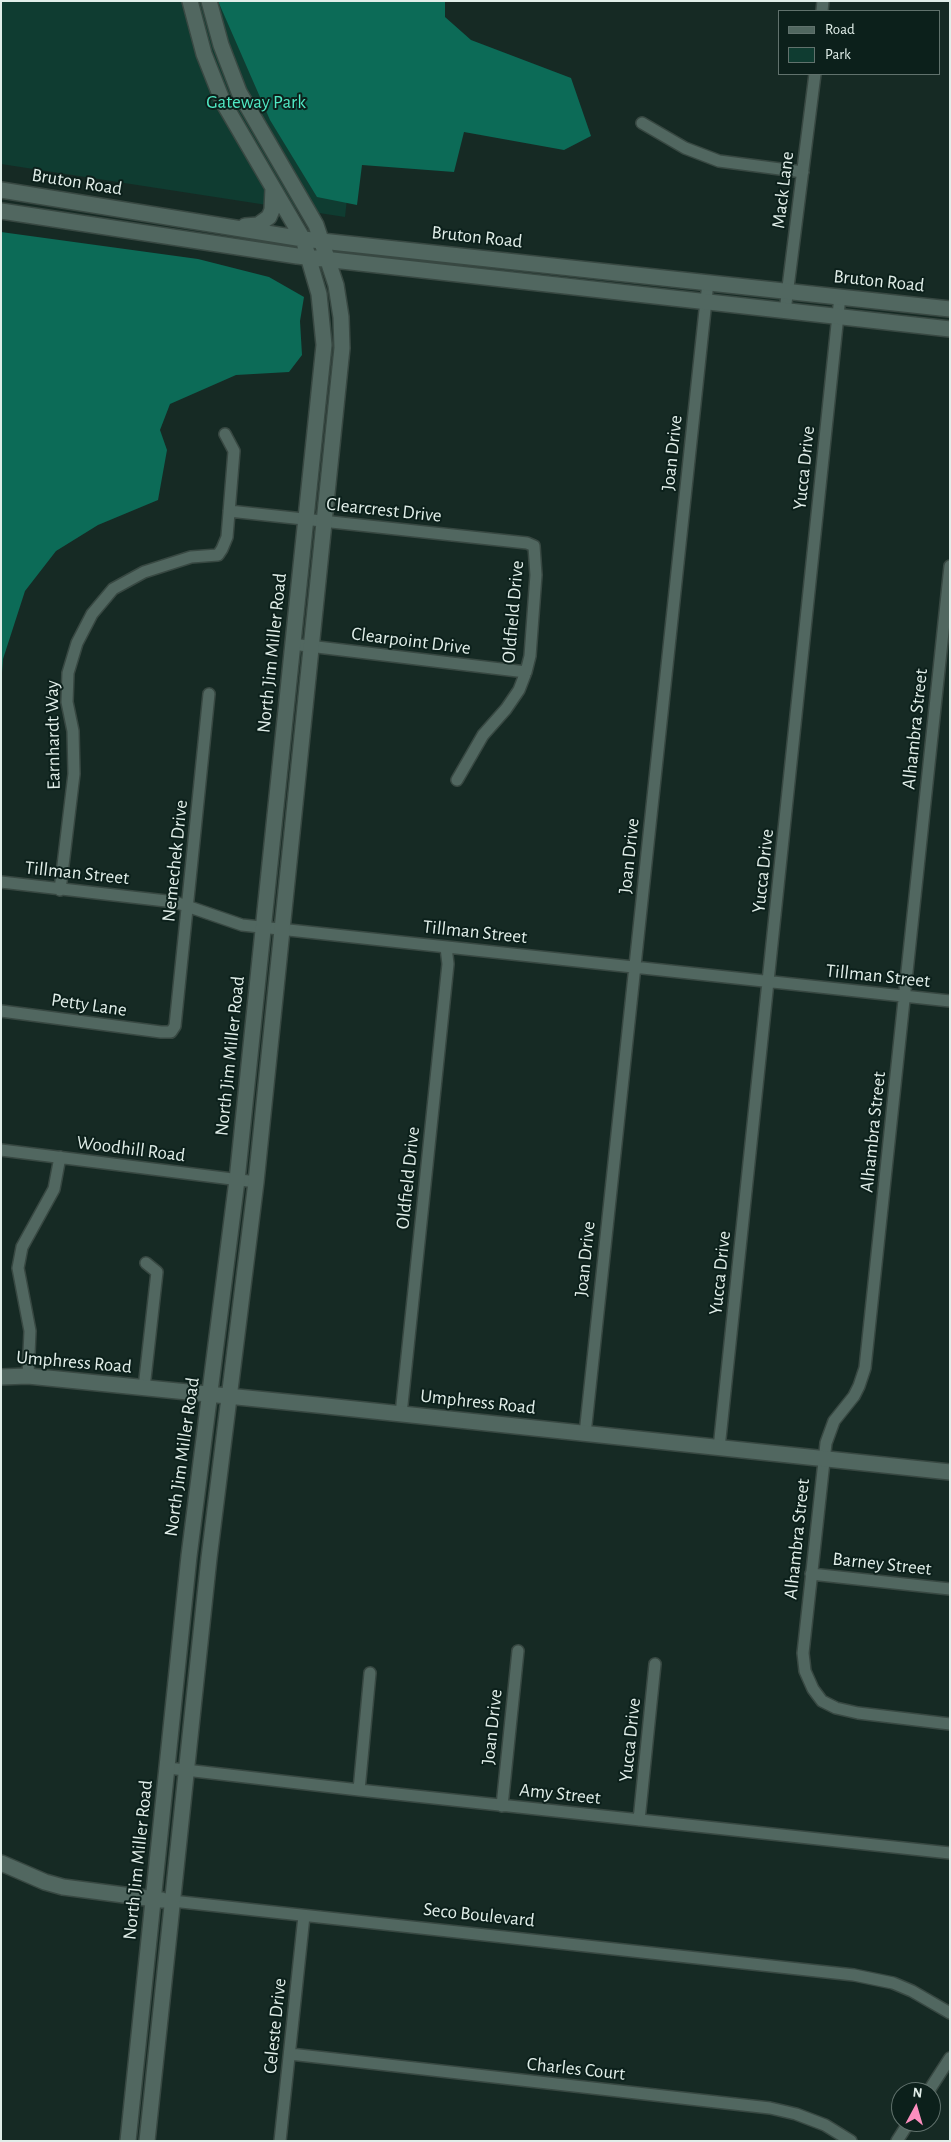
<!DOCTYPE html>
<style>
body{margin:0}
#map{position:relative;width:951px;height:2142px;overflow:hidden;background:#162a24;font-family:"Alegreya Sans",sans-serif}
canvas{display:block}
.frame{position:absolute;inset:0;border:2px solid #e1eee9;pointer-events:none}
.legend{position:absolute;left:778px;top:10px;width:162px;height:65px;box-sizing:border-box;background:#0c201b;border:1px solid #61726d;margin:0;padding:6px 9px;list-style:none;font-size:15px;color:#e1eee9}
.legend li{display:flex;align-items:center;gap:10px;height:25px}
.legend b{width:25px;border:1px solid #61726d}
.north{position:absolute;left:891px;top:2082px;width:50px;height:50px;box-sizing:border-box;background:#0c201b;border:1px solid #61726d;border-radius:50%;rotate:6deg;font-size:14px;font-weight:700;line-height:20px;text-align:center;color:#e1eee9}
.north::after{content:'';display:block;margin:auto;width:18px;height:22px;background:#fd8ebf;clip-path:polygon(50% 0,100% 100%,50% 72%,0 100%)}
</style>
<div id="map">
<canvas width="951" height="2142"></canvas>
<div class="frame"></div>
<ul class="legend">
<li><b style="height:6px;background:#516760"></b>Road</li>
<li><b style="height:14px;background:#0f3c31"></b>Park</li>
</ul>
<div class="north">N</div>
</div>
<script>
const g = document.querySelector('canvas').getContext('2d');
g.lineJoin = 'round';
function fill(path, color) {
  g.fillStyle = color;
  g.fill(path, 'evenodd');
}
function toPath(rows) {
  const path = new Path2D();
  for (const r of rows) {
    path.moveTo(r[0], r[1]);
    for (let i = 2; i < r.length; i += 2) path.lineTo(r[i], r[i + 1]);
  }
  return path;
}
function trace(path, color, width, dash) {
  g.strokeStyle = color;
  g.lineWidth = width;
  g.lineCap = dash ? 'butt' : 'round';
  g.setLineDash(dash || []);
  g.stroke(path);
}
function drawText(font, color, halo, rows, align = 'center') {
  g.font = font + ' "Alegreya Sans",sans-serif';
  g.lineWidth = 4;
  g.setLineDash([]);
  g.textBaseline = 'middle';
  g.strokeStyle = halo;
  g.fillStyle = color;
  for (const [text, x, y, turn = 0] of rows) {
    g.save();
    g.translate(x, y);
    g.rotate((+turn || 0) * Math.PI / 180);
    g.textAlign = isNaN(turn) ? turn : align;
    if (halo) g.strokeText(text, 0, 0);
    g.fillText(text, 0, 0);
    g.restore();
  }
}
fill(toPath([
 [1,1,369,1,345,217,1,164]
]), '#0f3c31');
fill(toPath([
 [218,1,445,1,445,17,471,40,571,78,591,136,564,150,464,132,454,172,362,165,357,205,317,197,270,120],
 [1,232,198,259,269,277,304,297,300,321,302,355,289,372,236,375,170,404,160,430,167,450,158,500,98,525,56,551,25,591,3,659,1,686]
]), '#0c6b57');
const street = toPath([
 [822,11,823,1],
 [642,123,685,148,719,161,803,172],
 [785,311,815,74],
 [229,511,527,543,534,546,536,575,530,656,526,672,519,690,506,709,483,735,457,780],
 [950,566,865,1368,859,1386,854,1396,834,1421,826,1443,803,1653,805,1671,813,1689,822,1701,836,1708,858,1713,950,1724],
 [292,644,526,672],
 [1,882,175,902,242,925,950,1001],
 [60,890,74,774,73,731,67,702,68,673,77,643,92,614,113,589,144,572,191,557,218,555,222,549,227,537,234,451,225,434],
 [1,1011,161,1032,171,1032,175,1026,209,694],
 [1,1150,256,1182],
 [28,1376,30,1331,18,1268,22,1247,54,1189,60,1157],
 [144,1388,157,1272,146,1263],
 [401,1414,448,964,446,947],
 [585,1434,708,282],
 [719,1448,840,296],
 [811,1574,950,1589],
 [168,1768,359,1790,950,1853],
 [359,1790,370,1673],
 [502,1806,518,1651],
 [639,1820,655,1664],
 [172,1901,854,1975,893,1983,912,1991,950,2013],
 [290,2054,770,2108,796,2114,825,2125,851,2141],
 [928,2092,950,2058],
 [280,2141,304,1916],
 [897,2141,909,2122]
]);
const secondary = toPath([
 [1,190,303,239,950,309],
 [1,211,297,256,950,329],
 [245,226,258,225,269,217,272,210,273,188],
 [1,1377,28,1376,317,1405,950,1472],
 [1,1863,45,1882,63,1887,162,1900],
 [128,2141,189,1556,237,1180,324,345,319,294,303,239,223,102,204,54,190,1],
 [147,2141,209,1558,256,1182,342,348,341,317,336,285,316,225,239,92,221,45,209,1]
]);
trace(street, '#384842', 14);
trace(secondary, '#384842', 18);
trace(street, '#516760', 11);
trace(secondary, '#516760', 15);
drawText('19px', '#50e9c4', '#0c201b', [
 ["Gateway Park",256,102]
]);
drawText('19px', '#e1eee9', '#0c201b', [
 ["Bruton Road",77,182,9],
 ["Mack Lane",783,190,-83],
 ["Bruton Road",477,237,6],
 ["Bruton Road",879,281,6],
 ["Joan Drive",672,453,-84],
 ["Yucca Drive",804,468,-84],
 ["Clearcrest Drive",384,510,6],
 ["Oldfield Drive",513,612,-85],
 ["Clearpoint Drive",411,641,7],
 ["North Jim Miller Road",272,653,-84],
 ["Alhambra Street",915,729,-84],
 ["Earnhardt Way",53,735,-91],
 ["Joan Drive",629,856,-84],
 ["Nemechek Drive",175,861,-84],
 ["Yucca Drive",763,871,-84],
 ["Tillman Street",77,873,6],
 ["Tillman Street",475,932,6],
 ["Tillman Street",878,976,6],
 ["Petty Lane",89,1005,8],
 ["North Jim Miller Road",230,1056,-84],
 ["Alhambra Street",873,1132,-84],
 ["Woodhill Road",131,1149,7],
 ["Oldfield Drive",408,1178,-84],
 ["Joan Drive",585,1259,-84],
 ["Yucca Drive",720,1273,-84],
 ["Umphress Road",74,1362,5],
 ["Umphress Road",478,1402,6],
 ["North Jim Miller Road",182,1457,-82],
 ["Alhambra Street",797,1539,-84],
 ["Barney Street",882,1564,6],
 ["Joan Drive",492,1727,-84],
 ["Yucca Drive",630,1740,-84],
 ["Amy Street",560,1794,6],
 ["North Jim Miller Road",138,1860,-84],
 ["Seco Boulevard",479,1915,6],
 ["Celeste Drive",275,2026,-84],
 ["Charles Court",576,2069,6]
]);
</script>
